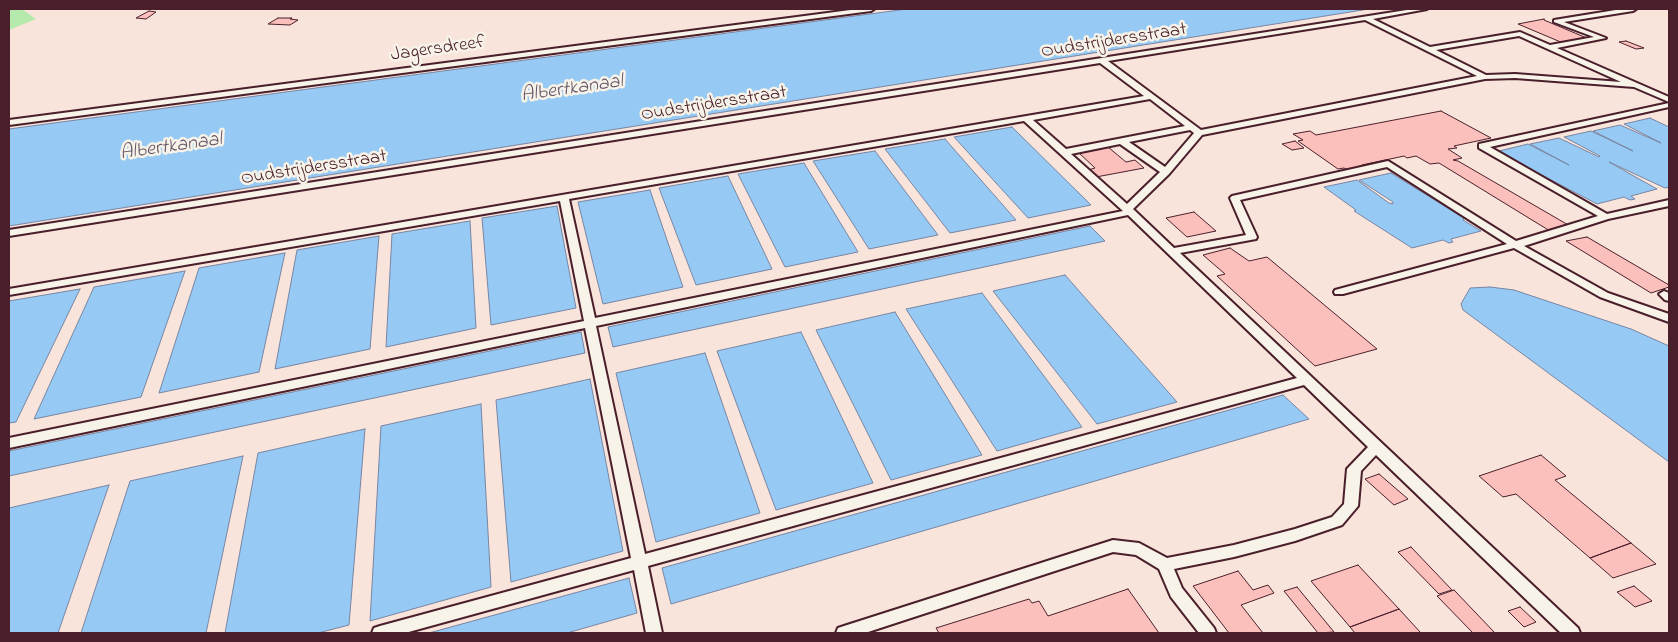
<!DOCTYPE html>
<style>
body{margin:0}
#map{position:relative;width:1678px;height:642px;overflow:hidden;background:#f8e4db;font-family:"Indie Flower",sans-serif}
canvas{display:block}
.frame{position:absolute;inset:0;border:10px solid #4a1f2b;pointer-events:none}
</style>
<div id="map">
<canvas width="1678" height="642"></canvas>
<div class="frame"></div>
</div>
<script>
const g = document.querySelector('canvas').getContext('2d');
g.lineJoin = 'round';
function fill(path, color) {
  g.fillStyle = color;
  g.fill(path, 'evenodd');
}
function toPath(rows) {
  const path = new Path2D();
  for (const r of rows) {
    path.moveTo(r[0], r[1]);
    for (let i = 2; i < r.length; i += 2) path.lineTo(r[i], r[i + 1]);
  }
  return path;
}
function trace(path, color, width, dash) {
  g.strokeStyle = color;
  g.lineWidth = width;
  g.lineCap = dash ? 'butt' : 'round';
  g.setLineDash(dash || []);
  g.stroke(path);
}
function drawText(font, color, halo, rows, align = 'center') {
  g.font = font + ' "Indie Flower",sans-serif';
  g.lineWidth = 5;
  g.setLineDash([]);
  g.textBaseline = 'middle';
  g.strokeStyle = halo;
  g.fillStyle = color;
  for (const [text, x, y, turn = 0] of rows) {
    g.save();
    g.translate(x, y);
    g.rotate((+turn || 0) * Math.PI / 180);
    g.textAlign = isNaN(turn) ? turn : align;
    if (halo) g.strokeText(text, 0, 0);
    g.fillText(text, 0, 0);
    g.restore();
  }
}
fill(toPath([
 [9,9,22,9,36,19,9,30]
]), '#b6eaac');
const water = toPath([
 [907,9,1369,9,9,226,9,129,907,9],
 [1650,118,1669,127,1669,187,1665,188,1609,162,1657,189,1631,196,1635,199,1630,200,1624,197,1597,204,1534,171,1499,151,1528,144,1569,165,1530,144,1559,138,1599,157,1600,156,1564,137,1591,131,1633,151,1593,131,1620,125,1661,143,1624,124,1650,118],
 [1012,127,1091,205,1028,218,954,137,1012,127],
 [945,139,1016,220,950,233,885,149,945,139],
 [875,151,938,235,869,249,813,161,875,151],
 [804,163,858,252,785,267,738,174,804,163],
 [1391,173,1464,218,1463,220,1481,231,1451,239,1453,242,1449,243,1443,240,1412,248,1354,211,1356,210,1324,187,1357,180,1389,203,1393,204,1393,202,1359,180,1391,173],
 [728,176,772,269,696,285,659,188,728,176],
 [650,190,683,287,603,304,578,202,650,190],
 [557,206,576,308,491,325,482,218,557,206],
 [470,221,476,328,386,347,392,234,470,221],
 [1090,226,1105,241,613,347,608,327,1090,226],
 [379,236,370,349,275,369,297,250,379,236],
 [285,253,259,372,159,393,199,268,285,253],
 [185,271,141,397,34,419,94,287,185,271],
 [1065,275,1177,402,1097,424,993,291,1065,275],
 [1490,287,1514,290,1631,329,1669,346,1669,462,1463,310,1461,304,1470,288,1490,287],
 [80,289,16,422,9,423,9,301,80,289],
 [982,293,1082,427,997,451,906,309,982,293],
 [895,312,982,455,891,480,816,330,895,312],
 [581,332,585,353,9,476,9,451,581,332],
 [801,332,873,483,776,510,717,351,801,332],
 [705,353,760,513,656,542,616,373,705,353],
 [590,379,623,551,511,582,496,400,590,379],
 [1283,395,1309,419,671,604,662,568,1283,395],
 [481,404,491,587,370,621,381,426,481,404],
 [365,429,349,625,318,633,225,633,258,453,365,429],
 [243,456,206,633,81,633,130,481,243,456],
 [109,485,58,633,9,633,9,508,109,485],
 [629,578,637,613,567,633,429,633,629,578]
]);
fill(water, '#96c9f3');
trace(water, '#7885a3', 1);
const building = toPath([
 [149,11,156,12,146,19,136,18,149,11],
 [278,18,292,18,290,19,298,20,290,25,268,24,278,18],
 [1544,19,1544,20,1589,39,1563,43,1518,24,1544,19],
 [1626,41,1644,48,1636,49,1619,42,1626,41],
 [1441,111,1491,138,1454,146,1457,148,1448,149,1462,158,1453,160,1458,161,1570,226,1550,231,1439,163,1430,164,1416,156,1407,158,1404,156,1362,165,1365,167,1348,170,1344,168,1338,169,1298,141,1303,140,1293,134,1310,131,1316,135,1441,111],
 [1295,141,1304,148,1292,150,1282,144,1295,141],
 [1108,147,1126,162,1135,160,1144,168,1096,177,1088,170,1095,168,1078,152,1108,147],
 [1194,212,1216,231,1187,237,1166,218,1194,212],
 [1587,237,1669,285,1669,287,1651,293,1566,241,1587,237],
 [1230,248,1249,261,1267,257,1377,349,1315,366,1217,276,1225,274,1203,255,1230,248],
 [1541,455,1566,476,1555,480,1631,543,1590,558,1516,494,1503,497,1479,476,1541,455],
 [1379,474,1408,499,1394,505,1365,479,1379,474],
 [1631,543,1656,564,1613,578,1590,558,1631,543],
 [1411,547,1452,590,1439,594,1398,552,1411,547],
 [1358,565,1399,609,1350,627,1311,581,1358,565],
 [1238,571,1253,590,1268,585,1274,593,1241,605,1263,633,1229,633,1193,586,1238,571],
 [1634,586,1652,601,1635,607,1617,592,1634,586],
 [1297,587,1334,632,1318,633,1284,591,1297,587],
 [1128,589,1159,633,939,633,936,628,1029,599,1032,603,1039,601,1048,616,1128,589],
 [1454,590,1495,633,1473,633,1437,596,1454,590],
 [1520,607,1536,622,1524,627,1508,611,1520,607],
 [1399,609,1421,633,1355,633,1350,627,1399,609]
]);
fill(building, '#fcc0bc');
trace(building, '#4a1f2b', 1);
const service = toPath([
 [858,9,874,9,871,11,9,125,9,120,858,9],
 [1413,9,1427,9,1373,19,1430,47,1520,32,1550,45,1594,37,1554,22,1554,20,1622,9,1636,9,1633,11,1564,22,1606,38,1557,48,1669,97,1669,102,1634,87,1515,78,1485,79,1202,135,1169,174,1133,209,1174,248,1246,235,1230,198,1232,196,1388,161,1516,241,1598,216,1479,148,1479,144,1669,103,1669,107,1490,147,1607,214,1669,200,1669,206,1608,219,1524,246,1608,293,1669,314,1669,322,1600,297,1514,248,1343,294,1335,294,1334,292,1335,290,1507,244,1387,167,1240,200,1257,237,1256,239,1180,253,1578,628,1580,633,1561,633,1376,455,1361,471,1358,506,1342,525,1295,541,1234,557,1174,569,1182,588,1214,628,1216,633,1199,633,1171,597,1159,569,1136,555,1113,552,865,633,836,633,838,628,844,626,1113,540,1139,543,1167,558,1234,545,1295,529,1332,517,1344,504,1347,469,1368,447,1304,385,648,566,662,633,646,633,634,570,405,633,372,633,374,628,380,626,631,558,585,328,9,448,9,438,584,321,560,201,9,295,9,289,1144,96,1100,63,9,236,9,230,1413,9],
 [1365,20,1477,76,1201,130,1108,61,1365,20],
 [1519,36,1621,82,1515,74,1486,75,1436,50,1519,36],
 [1150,99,1185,126,1066,149,1033,120,1150,99],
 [1024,121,1123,211,595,318,569,199,1024,121],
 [1190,130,1194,133,1165,167,1129,142,1190,130],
 [1120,144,1160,172,1127,204,1071,154,1120,144],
 [1128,215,1297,378,645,554,596,326,1128,215],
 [1664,291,1669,293,1669,301,1665,300,1659,294,1664,291]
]);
trace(service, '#4a1f2b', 4);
fill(service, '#f7f3e8');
drawText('19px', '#4a1f2b', '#f7f3e8', [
 ["Oudstrijdersstraat",1114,42,-9],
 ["Jagersdreef",438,50,-8],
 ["Oudstrijdersstraat",714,105,-9],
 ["Oudstrijdersstraat",314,169,-9]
]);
drawText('italic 20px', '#615267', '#f7f3e8', [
 ["Albertkanaal",572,90,-8],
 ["Albertkanaal",171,148,-8]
]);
</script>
